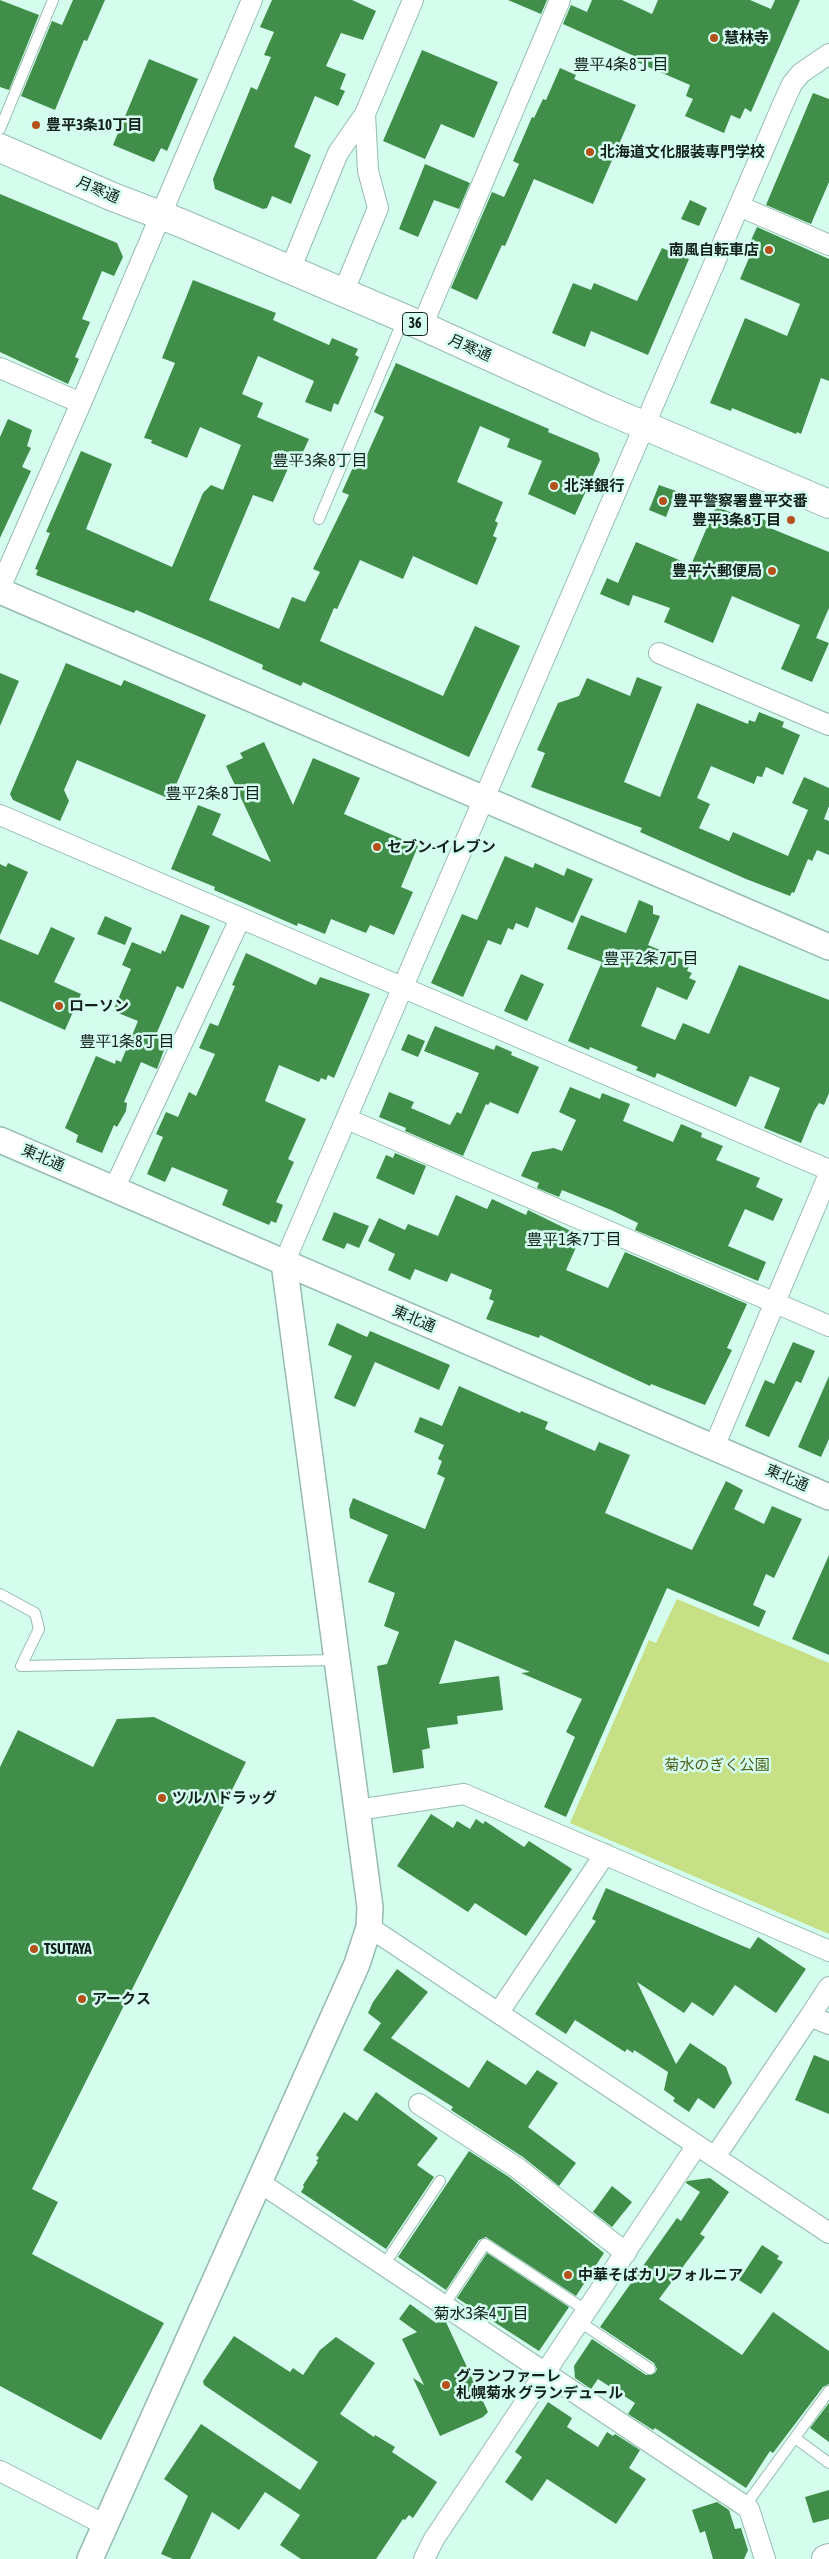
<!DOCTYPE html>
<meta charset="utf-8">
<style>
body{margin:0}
canvas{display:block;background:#d4fdee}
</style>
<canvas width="829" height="2559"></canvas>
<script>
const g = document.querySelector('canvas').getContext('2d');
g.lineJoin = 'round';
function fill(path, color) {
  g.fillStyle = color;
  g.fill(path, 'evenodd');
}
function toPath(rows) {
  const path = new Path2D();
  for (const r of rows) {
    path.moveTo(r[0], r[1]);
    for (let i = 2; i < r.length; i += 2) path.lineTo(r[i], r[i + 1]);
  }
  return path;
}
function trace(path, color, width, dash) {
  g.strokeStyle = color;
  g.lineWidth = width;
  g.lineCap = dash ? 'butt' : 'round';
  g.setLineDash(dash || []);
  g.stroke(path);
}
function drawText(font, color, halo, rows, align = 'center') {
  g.font = font + ' "Asap Condensed","Noto Sans JP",sans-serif';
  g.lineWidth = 5;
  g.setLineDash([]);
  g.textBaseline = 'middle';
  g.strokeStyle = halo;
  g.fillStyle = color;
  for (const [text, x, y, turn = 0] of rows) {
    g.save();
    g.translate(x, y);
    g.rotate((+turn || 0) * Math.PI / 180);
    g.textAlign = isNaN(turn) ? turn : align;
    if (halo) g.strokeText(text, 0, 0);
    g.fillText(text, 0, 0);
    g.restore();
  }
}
fill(toPath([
 [677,1599,829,1663,829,1934,570,1823,649,1640,656,1643]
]), '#c7df85');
fill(toPath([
 [0,0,39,15,9,90,0,87],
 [73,0,105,0,87,41,84,40,55,110,21,96,52,21,62,25],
 [272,0,352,0,376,11,363,40,341,33,326,66,346,74,340,89,345,91,338,106,315,96,294,147,311,155,291,204,272,196,267,208,263,209,215,189,213,179,251,87,257,90,271,57,264,55,274,32,260,27],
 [508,0,547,0,541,14],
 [592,0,622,0,652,14,658,0,750,0,771,9,775,0,800,0,751,112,745,108,740,119,731,115,724,133,685,116,693,99,686,96,690,85,632,60,634,56,563,24,571,5,587,12],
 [422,50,498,82,474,138,441,124,425,159,383,141],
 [149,59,198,79,167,151,161,148,154,162,113,145],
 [560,68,576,75,574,79,636,105,593,204,534,179,505,246,502,245,477,300,451,288,492,192,504,197,519,164,513,161,532,117,534,118,543,99,546,100],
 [813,93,829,99,829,182,811,224,766,205],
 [425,164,470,183,459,209,434,200,418,237,399,229],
 [0,194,117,243,123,257,114,276,102,271,82,319,90,322,75,357,79,359,68,384,0,352],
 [690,200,707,208,699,226,681,219],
 [757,227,829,259,829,381,821,378,801,434,797,432,796,434,732,408,731,411,710,403,745,318,787,336,800,304,740,279,752,251,747,249],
 [662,248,689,259,648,355,591,331,585,347,552,333,573,283,591,290,594,283,637,301],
 [193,280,276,313,273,320,329,345,332,338,358,349,355,355,359,357,338,405,334,403,331,412,305,402,314,381,258,356,242,394,263,403,257,417,309,439,296,467,290,464,273,502,253,495,209,600,279,629,292,597,305,602,320,572,313,569,349,495,342,492,354,465,361,468,384,417,374,412,396,363,549,429,548,432,598,453,600,460,575,515,528,494,542,461,507,447,510,439,480,426,457,482,503,502,495,521,498,523,493,536,497,538,477,585,413,556,403,579,360,560,337,609,334,608,320,641,443,696,475,626,520,646,469,757,303,682,301,686,262,669,263,665,207,640,136,610,134,613,36,575,38,570,35,569,50,533,46,532,81,451,112,464,86,529,172,567,203,493,211,485,223,490,241,445,200,427,187,458,151,443,152,440,144,438,175,363,162,358],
 [8,419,32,430,27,446,31,448,22,467,31,471,0,538,0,437],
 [659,485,676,491,666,517,649,510],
 [716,506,748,520,751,514,767,521,765,526,829,552,829,608,816,638,829,643,812,682,781,669,800,625,732,596,713,643,664,622,670,608,633,595,629,606,600,594,607,578,618,583,636,542,691,565],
 [66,663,121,686,124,680,206,715,170,799,77,760,64,790,69,801,60,821,13,800,10,794],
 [0,673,19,681,0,726],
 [637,677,662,687,624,782,660,797,697,703,748,724,749,720,755,722,759,712,784,722,782,727,800,735,783,775,766,767,762,777,757,776,754,784,711,766,697,798,710,804,699,828,729,841,733,832,788,856,808,810,792,803,804,777,829,788,829,806,824,819,829,821,829,855,817,850,812,861,808,859,794,893,792,892,790,896,746,879,640,832,642,828,531,787,545,753,537,750,558,703,579,696,587,678,630,696],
 [264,742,293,805,313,758,360,778,344,814,418,846,401,887,413,892,394,935,370,925,366,933,331,919,325,934,298,923,297,926,214,890,215,887,171,869,198,805,221,814,212,835,271,862,226,766,243,758,240,753],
 [505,856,533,868,535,863,564,876,567,868,593,879,573,923,536,907,528,928,516,923,513,930,508,928,501,945,488,940,463,997,431,983,462,914,477,920],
 [8,863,28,872,0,935,0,864,6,867],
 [639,900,653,906,653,914,660,916,648,945,686,961,685,964,689,966,687,971,692,973,689,978,696,981,687,1000,657,987,641,1026,675,1040,683,1023,709,1034,739,965,829,1000,829,1093,824,1105,819,1103,814,1111,801,1143,764,1128,780,1088,750,1076,736,1107,657,1073,655,1078,636,1070,638,1067,590,1047,589,1050,568,1041,602,962,567,949,581,915,626,933],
 [181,914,210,926,183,989,177,986,155,1037,167,1042,157,1069,141,1062,124,1102,127,1103,126,1111,117,1127,114,1125,102,1153,76,1142,78,1135,65,1128,96,1056,115,1064,116,1060,121,1062,138,1021,113,1011,131,969,122,965,132,942,161,954,162,950,165,952],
 [105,916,132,928,125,945,97,934],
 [51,927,75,938,54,982,81,994,65,1030,0,1001,0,939,38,955],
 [246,953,316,985,320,977,370,994,334,1078,328,1075,326,1080,321,1078,319,1082,279,1065,265,1101,306,1119,288,1159,294,1162,276,1202,283,1205,276,1223,271,1221,269,1225,222,1205,228,1190,172,1167,165,1182,147,1174,163,1137,156,1134,166,1112,178,1117,189,1092,196,1096,215,1054,199,1048,210,1023,218,1026,235,986,232,985],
 [521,974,544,984,527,1021,504,1011],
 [435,1026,494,1050,496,1045,512,1052,511,1055,539,1067,518,1114,490,1102,488,1105,486,1104,463,1156,405,1131,406,1128,379,1117,389,1092,414,1102,411,1108,450,1125,457,1112,461,1114,479,1073,424,1051],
 [408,1034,425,1041,418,1057,401,1050],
 [570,1087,600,1099,602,1093,630,1104,623,1121,673,1142,681,1124,702,1133,701,1137,723,1146,716,1160,760,1178,756,1187,783,1199,773,1221,745,1209,728,1246,766,1262,758,1281,635,1230,638,1223,611,1210,562,1190,559,1197,537,1188,539,1183,521,1176,532,1152,554,1148,562,1151,576,1120,559,1112],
 [395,1153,426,1166,414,1195,376,1178,386,1155,393,1158],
 [456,1195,487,1209,492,1199,526,1215,528,1210,581,1236,566,1270,608,1288,625,1252,747,1304,727,1348,732,1350,705,1405,651,1384,650,1386,540,1335,539,1338,486,1319,494,1301,489,1299,492,1290,451,1273,447,1282,415,1269,410,1280,388,1270,395,1254,368,1241,379,1218,405,1230,408,1224,438,1236],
 [334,1212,369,1226,359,1248,347,1243,344,1249,322,1240],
 [337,1323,367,1337,370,1331,450,1365,439,1390,375,1362,355,1407,334,1398,352,1356,328,1345],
 [793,1342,815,1351,801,1383,796,1381,769,1437,745,1426,765,1380,774,1384],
 [829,1376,829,1439,821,1457,798,1447],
 [459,1386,520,1413,521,1411,548,1422,545,1429,595,1451,599,1442,630,1455,605,1513,692,1550,726,1481,743,1490,734,1509,764,1524,772,1506,802,1519,774,1578,766,1574,753,1605,766,1611,759,1627,667,1588,566,1817,544,1807,575,1737,566,1732,582,1699,521,1673,530,1672,455,1640,439,1684,499,1676,503,1710,457,1716,458,1724,427,1728,430,1748,422,1750,424,1768,393,1773,377,1666,387,1664,399,1632,384,1626,395,1593,368,1582,388,1535,350,1518,349,1509,353,1498,425,1529,445,1478,437,1474,442,1461,438,1459,444,1445,414,1432,420,1417,442,1426],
 [829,1555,829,1655,792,1639],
 [154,1717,246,1762,32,2189,58,2202,32,2254,164,2323,101,2440,0,2386,0,1767,18,1730,93,1767,117,1719],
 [431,1814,453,1828,457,1821,470,1829,476,1819,483,1824,485,1821,524,1847,529,1841,572,1869,526,1936,475,1903,468,1912,397,1866],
 [606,1888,750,1949,758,1937,806,1969,776,2013,735,1985,713,2016,692,2002,684,2013,637,1982,676,2064,690,2043,726,2067,732,2083,714,2109,698,2098,689,2112,673,2101,675,2098,664,2090,668,2072,634,2050,633,2053,627,2049,625,2052,575,2020,566,2034,535,2014,596,1921,592,1919],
 [397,1969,428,1992,391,2038,469,2088,487,2060,526,2085,537,2070,558,2083,528,2127,576,2163,559,2186,523,2157,451,2110,453,2107,363,2050,381,2023,368,2013,373,2002],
 [814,2055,829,2061,829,2114,795,2100],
 [376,2092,438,2138,417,2165,434,2177,386,2249,301,2192,304,2187,303,2185,318,2162,316,2161,319,2158,316,2155,344,2112,357,2121],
 [469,2151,509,2177,604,2253,576,2296,486,2237,479,2240,446,2290,398,2257],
 [710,2178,729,2192,700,2234,705,2237,659,2299,742,2355,773,2312,829,2351,829,2384,823,2387,773,2453,770,2451,746,2488,655,2428,653,2430,628,2414,635,2403,598,2379,591,2389,575,2378,574,2366,592,2339,646,2375,655,2373,657,2369,654,2363,600,2327,660,2242,677,2218,681,2221,700,2192,686,2183,687,2181],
 [612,2186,632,2202,612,2227,593,2212],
 [762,2245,779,2256,777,2259,783,2262,761,2294,739,2280],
 [487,2253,569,2307,539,2351,457,2298],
 [410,2304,436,2323,445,2320,488,2412,483,2417,440,2436,413,2378,424,2385,402,2339,417,2332,399,2319],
 [234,2336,290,2372,293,2368,303,2375,320,2350,336,2337,375,2363,340,2414,374,2437,375,2435,395,2447,392,2452,437,2482,413,2518,409,2515,405,2520,403,2519,376,2559,301,2559,280,2545,300,2515,265,2492,239,2530,212,2512,190,2559,173,2559,161,2554,188,2496,164,2479,201,2424,300,2490,318,2462,204,2385,203,2381],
 [548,2402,572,2418,567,2427,598,2447,607,2432,613,2436,615,2434,640,2450,629,2468,646,2479,616,2524,547,2479,532,2501,505,2482,522,2457,515,2452],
 [829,2403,829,2442,810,2428],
 [829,2490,829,2519,813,2523,805,2497],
 [717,2502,729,2510,735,2529,741,2528,748,2550,744,2559,713,2559,705,2531,700,2533,692,2510]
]), '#408e4a');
const service = toPath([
 [0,129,53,0],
 [319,519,403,320],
 [0,1594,35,1613,39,1629,21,1666,336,1660],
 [384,2265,440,2181],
 [444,2305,485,2244,587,2311],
 [580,2322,650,2369],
 [795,2438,829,2463],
 [745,2506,829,2391]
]);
const minor = toPath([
 [739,206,829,245],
 [290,270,338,153,365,114,413,0],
 [343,293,378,208,368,171,365,114],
 [422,326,560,0],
 [0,368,81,403],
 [0,588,81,403,252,0],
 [659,653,829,725],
 [0,815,829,1170],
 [347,1119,829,1326],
 [114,1189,240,919],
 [284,1263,782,106,792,84,801,73,829,54],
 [714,1447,829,1174],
 [357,1810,464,1794,829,1951],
 [369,1927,829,2233],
 [499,2012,605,1854],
 [810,2016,829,1987],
 [419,2104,516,2167,626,2253],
 [715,2157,810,2016,829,2024],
 [259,2182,745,2506,749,2509,765,2559],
 [0,2471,105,2525],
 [424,2559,434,2539,697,2145]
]);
const tertiary = toPath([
 [0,591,829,947],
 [0,1140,829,1497],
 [90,2559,357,1964,369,1927,370,1907,284,1263]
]);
const primary = toPath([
 [826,2559,829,2558]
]);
const trunk = toPath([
 [0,148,113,197,181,223,422,326,603,408,829,504]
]);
trace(service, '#95bcae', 12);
trace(minor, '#95bcae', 22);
trace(tertiary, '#95bcae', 28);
trace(primary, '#95bcae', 30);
trace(trunk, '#95bcae', 30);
trace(service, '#fff', 10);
trace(minor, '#fff', 20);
trace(tertiary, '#fff', 25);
trace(primary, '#fff', 28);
trace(trunk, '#fff', 28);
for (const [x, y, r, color] of [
 [714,38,5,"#b55219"],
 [36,125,5,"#b55219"],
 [590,152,5,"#b55219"],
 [769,250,5,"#b55219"],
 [554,486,5,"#b55219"],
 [663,501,5,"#b55219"],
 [791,520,5,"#b55219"],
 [772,571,5,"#b55219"],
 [377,847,5,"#b55219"],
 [59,1006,5,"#b55219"],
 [162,1798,5,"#b55219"],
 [34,1949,5,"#b55219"],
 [82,1999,5,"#b55219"],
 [568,2275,5,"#b55219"],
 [446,2385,5,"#b55219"]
]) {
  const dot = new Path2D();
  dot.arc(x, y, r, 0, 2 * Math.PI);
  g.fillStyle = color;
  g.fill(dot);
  trace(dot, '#d4fdee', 2);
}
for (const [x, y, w] of [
 [415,324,25]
]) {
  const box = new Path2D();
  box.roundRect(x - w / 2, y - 11.5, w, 23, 4);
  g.fillStyle = '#d4fdee';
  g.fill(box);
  trace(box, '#12211c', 1);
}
drawText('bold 14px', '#12211c', null, [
 ["36",415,324]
]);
drawText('bold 15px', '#12211c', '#d4fdee', [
 ["慧林寺",724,38],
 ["豊平3条10丁目",46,125],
 ["北海道文化服装専門学校",600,152],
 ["南風自転車店",759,250,"right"],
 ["北洋銀行",564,486],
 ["豊平警察署豊平交番",673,501],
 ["豊平3条8丁目",781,520,"right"],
 ["豊平六郵便局",762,571,"right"],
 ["セブン-イレブン",387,847],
 ["ローソン",69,1006],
 ["ツルハドラッグ",172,1798],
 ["TSUTAYA",44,1949],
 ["アークス",92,1999],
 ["中華そばカリフォルニア",578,2275],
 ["グランファーレ",456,2376],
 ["札幌菊水 グランデュール",456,2393]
], 'left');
drawText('15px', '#12211c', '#d4fdee', [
 ["月寒通",98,190,23],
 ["月寒通",470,348,24],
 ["東北通",43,1158,23],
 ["東北通",414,1319,23],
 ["東北通",787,1478,23]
]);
drawText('15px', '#4e5d18', '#d4fdee', [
 ["菊水のぎく公園",717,1765]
]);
drawText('16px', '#12211c', '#d4fdee', [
 ["豊平4条8丁目",621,65],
 ["豊平3条8丁目",320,461],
 ["豊平2条8丁目",213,794],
 ["豊平2条7丁目",651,959],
 ["豊平1条8丁目",127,1042],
 ["豊平1条7丁目",574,1240],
 ["菊水3条4丁目",481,2314]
]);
</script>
